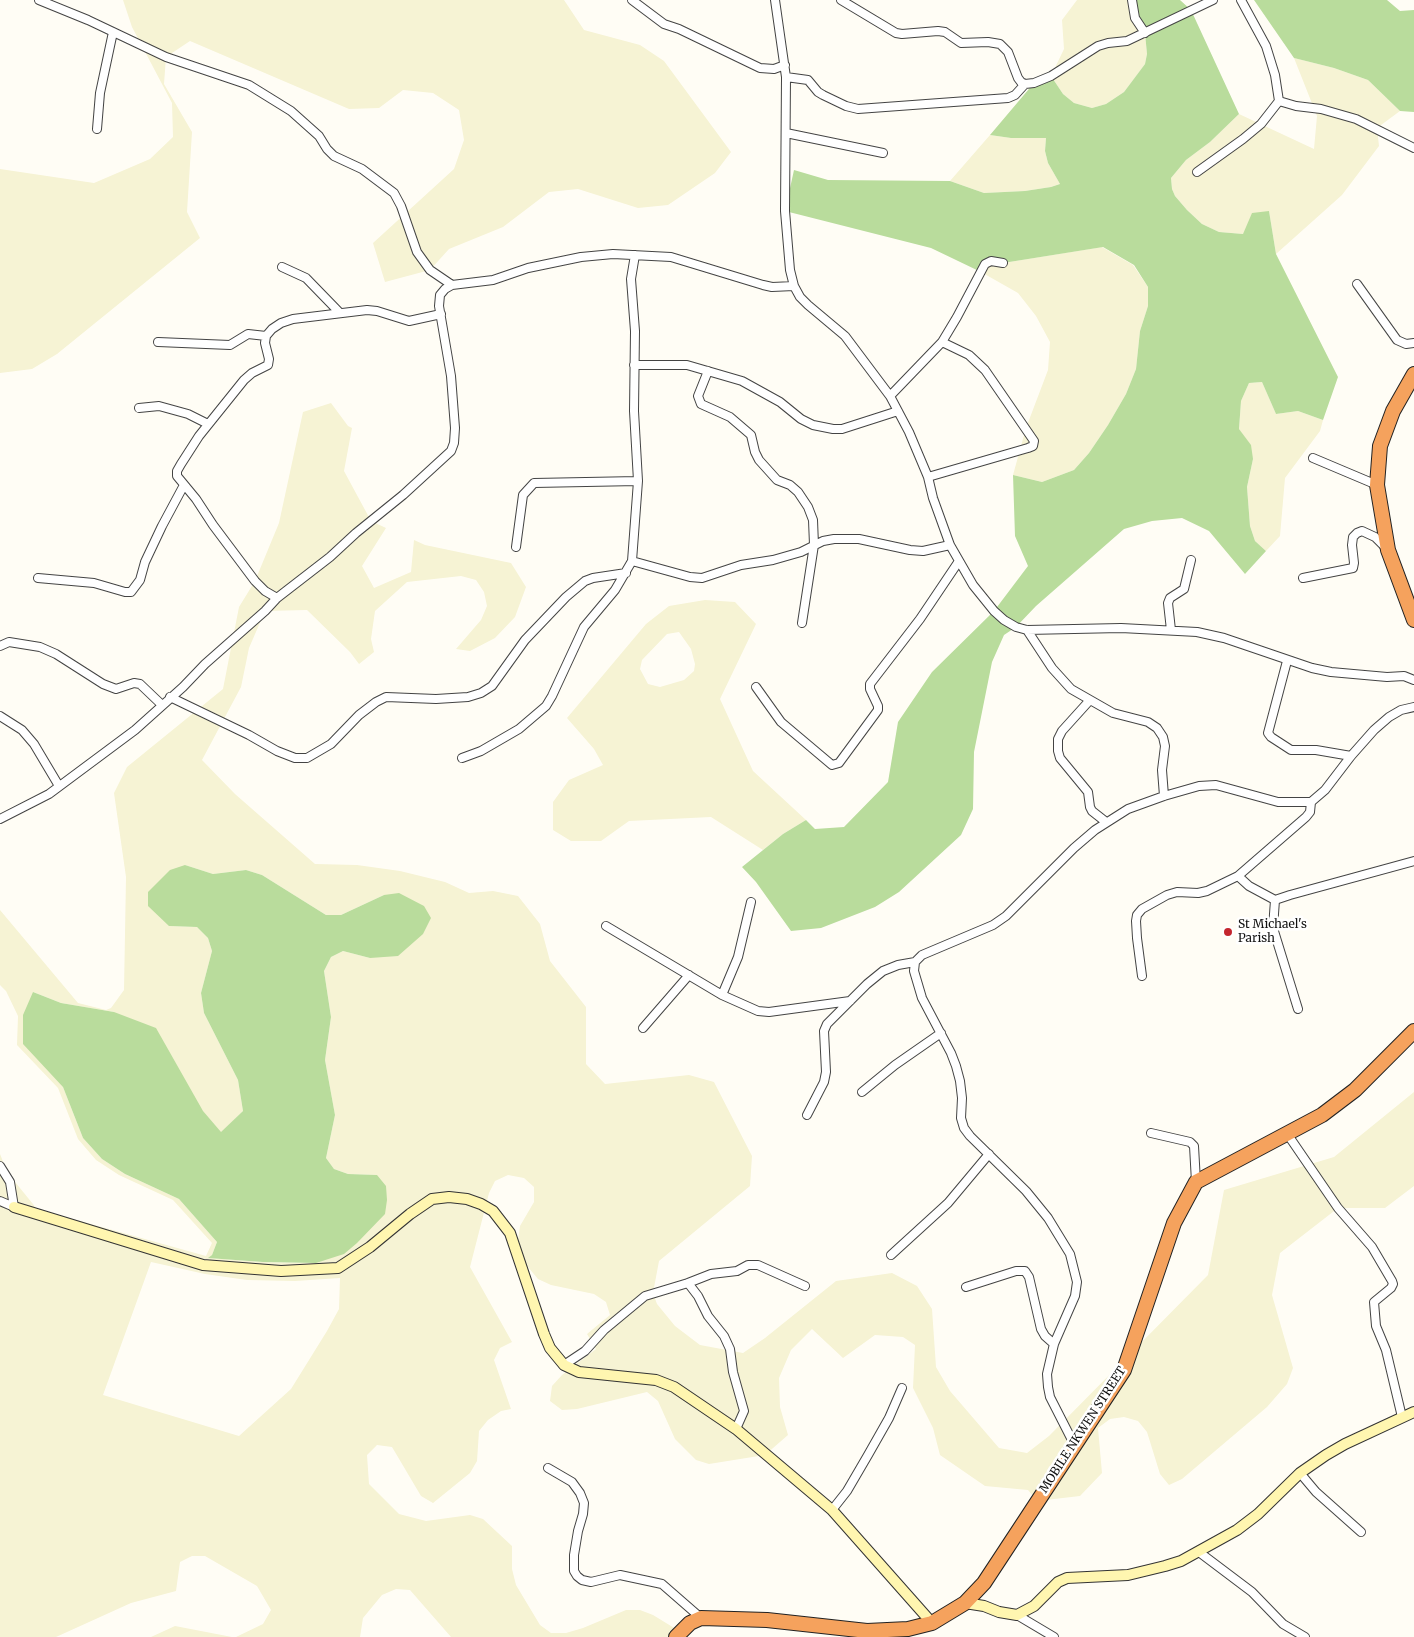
<!DOCTYPE html>
<style>
body{margin:0}
canvas{display:block;background:#fffdf5}
</style>
<canvas width="1414" height="1637"></canvas>
<script>
const g = document.querySelector('canvas').getContext('2d');
g.lineJoin = 'round';
function fill(path, color) {
  g.fillStyle = color;
  g.fill(path, 'evenodd');
}
function toPath(rows) {
  const path = new Path2D();
  for (const r of rows) {
    path.moveTo(r[0], r[1]);
    for (let i = 2; i < r.length; i += 2) path.lineTo(r[i], r[i + 1]);
  }
  return path;
}
function trace(path, color, width, dash) {
  g.strokeStyle = color;
  g.lineWidth = width;
  g.lineCap = dash ? 'butt' : 'round';
  g.setLineDash(dash || []);
  g.stroke(path);
}
function drawText(font, color, halo, rows, align = 'center') {
  g.font = font + ' Merriweather,serif';
  g.lineWidth = 5;
  g.setLineDash([]);
  g.textBaseline = 'middle';
  g.strokeStyle = halo;
  g.fillStyle = color;
  for (const [text, x, y, turn = 0] of rows) {
    g.save();
    g.translate(x, y);
    g.rotate((+turn || 0) * Math.PI / 180);
    g.textAlign = isNaN(turn) ? turn : align;
    if (halo) g.strokeText(text, 0, 0);
    g.fillText(text, 0, 0);
    g.restore();
  }
}
fill(toPath([
 [123,0,564,0,584,30,640,45,664,61,731,152,715,173,668,205,638,208,578,189,549,192,503,227,449,249,430,270,385,282,373,243,454,169,464,140,459,110,433,93,403,90,379,108,349,109,190,41,166,57,164,84,192,132,187,212,200,238,57,354,32,369,0,373,0,169,94,183,150,159,173,137,172,103,132,27],
 [1077,0,1134,0,1145,33,1147,54,1145,64,1124,92,1106,104,1092,108,1074,103,1063,94,1051,76,1064,49,1062,20],
 [1294,58,1334,68,1368,80,1400,111,1377,128,1379,146,1342,195,1276,254,1269,211,1243,234,1219,232,1202,224,1187,210,1175,196,1172,189,1171,178,1186,160,1210,142,1239,114,1314,149,1317,116],
 [990,135,1011,138,1046,138,1045,151,1048,163,1060,184,1051,187,1025,191,984,193,950,181],
 [1102,247,1133,265,1148,287,1148,306,1140,331,1136,369,1126,394,1108,425,1089,453,1074,470,1042,482,1013,475,1026,428,1048,370,1050,342,1036,316,1018,293,981,272,985,264,1003,263],
 [1262,382,1276,414,1298,411,1323,420,1320,431,1285,478,1280,536,1266,551,1255,541,1250,526,1247,487,1253,459,1239,429,1241,401,1249,383],
 [331,403,348,426,352,428,344,471,371,521,386,528,362,566,374,588,411,572,414,540,425,545,511,563,526,587,515,617,495,638,470,651,456,649,481,620,487,606,484,592,476,580,461,576,407,582,375,611,371,639,374,652,359,664,350,652,307,610,265,611,249,648,241,687,202,760,235,794,315,864,357,865,400,871,445,882,469,893,493,891,518,896,540,924,550,961,586,1007,586,1064,605,1084,689,1075,714,1082,752,1156,750,1186,659,1261,653,1293,657,1304,675,1326,700,1345,743,1353,765,1338,836,1281,892,1273,917,1286,932,1309,936,1367,950,1391,999,1448,1027,1453,1049,1436,1208,1275,1224,1190,1334,1157,1414,1092,1414,1186,1385,1208,1338,1208,1280,1253,1272,1295,1293,1368,1287,1384,1267,1407,1182,1479,1169,1485,1160,1474,1147,1432,1138,1421,1124,1417,1110,1419,1098,1428,1102,1473,1080,1496,1037,1501,1028,1490,985,1486,940,1455,933,1428,913,1388,915,1345,903,1337,875,1335,843,1358,812,1329,791,1350,779,1378,780,1407,788,1435,765,1455,709,1464,696,1460,675,1439,658,1401,647,1392,577,1409,562,1410,550,1401,552,1386,562,1375,596,1349,587,1334,610,1315,606,1302,594,1294,551,1285,538,1279,528,1267,520,1254,518,1240,520,1226,534,1202,534,1187,524,1178,508,1175,495,1181,489,1193,470,1267,512,1342,500,1348,494,1360,511,1409,501,1411,488,1420,479,1431,477,1461,470,1473,433,1503,421,1496,392,1447,377,1445,367,1455,369,1484,399,1514,426,1521,470,1515,483,1519,512,1546,512,1569,516,1585,540,1625,551,1633,566,1633,583,1628,626,1610,640,1610,653,1615,689,1637,451,1637,410,1590,396,1589,382,1595,363,1618,360,1637,236,1637,263,1624,271,1610,257,1586,205,1556,192,1556,180,1562,176,1591,131,1603,56,1637,0,1637,0,1154,6,1169,11,1177,37,1209,206,1256,212,1243,173,1200,119,1175,96,1160,78,1139,58,1088,17,1045,18,1016,6,991,0,985,0,910,78,1003,106,1010,111,1008,124,990,126,877,114,793,127,767,223,689,239,607,255,581,279,523,303,412],
 [185,865,213,874,246,870,262,875,326,915,341,915,384,895,370,958,343,951,331,957,324,971,331,1017,325,1060,335,1115,326,1158,334,1169,348,1174,377,1175,316,1263,263,1262,209,1258,212,1255,217,1242,179,1199,125,1174,102,1159,83,1138,63,1087,33,992,61,1003,114,1012,221,1133,243,1111,238,1080,204,1013,201,993,212,951,208,938,197,927,169,926],
 [151,1262,205,1274,247,1280,295,1281,340,1278,339,1309,327,1331,291,1389,239,1436,103,1395],
 [705,600,735,602,756,624,720,699,753,771,806,820,783,834,763,850,711,817,629,821,601,841,571,841,553,830,553,802,569,780,603,765,594,749,567,718,646,624,669,606],
 [679,632,691,649,695,664,694,671,684,680,660,687,648,684,640,669,642,660,667,634],
 [175,1626,232,1637,151,1637]
]), '#f6f3d4');
fill(toPath([
 [1134,0,1180,0,1191,10,1239,114,1210,142,1186,160,1171,178,1172,189,1175,196,1187,210,1202,224,1219,232,1243,234,1252,213,1269,211,1276,254,1338,377,1323,420,1298,411,1276,414,1262,382,1249,383,1241,401,1239,429,1251,445,1253,459,1247,487,1250,526,1255,541,1266,551,1245,574,1209,531,1182,518,1152,521,1124,529,1036,606,1016,627,1004,635,992,662,974,752,973,809,961,835,899,892,875,907,821,928,791,931,756,882,742,867,783,834,806,820,815,829,844,827,888,782,898,722,932,672,994,611,1028,566,1015,536,1013,475,1042,482,1074,470,1089,453,1108,425,1126,394,1136,369,1140,331,1148,306,1148,287,1134,265,1103,247,1003,263,991,261,981,272,931,248,785,211,794,170,828,180,950,181,984,193,1025,191,1051,187,1060,184,1048,163,1045,151,1046,138,1011,138,990,135,1034,83,1051,76,1063,94,1074,103,1092,108,1106,104,1124,92,1145,64,1147,54,1145,33,1135,18],
 [1254,0,1387,0,1400,11,1414,10,1414,112,1400,111,1368,80,1334,68,1294,58],
 [185,865,213,874,246,870,262,875,326,915,341,915,384,895,399,893,424,906,431,918,423,934,398,956,370,958,343,951,331,957,324,971,331,1017,325,1060,335,1115,326,1158,334,1169,348,1174,377,1175,386,1186,387,1200,385,1214,357,1243,344,1254,316,1263,263,1262,208,1258,212,1255,217,1242,179,1199,125,1174,102,1159,83,1138,63,1087,23,1044,23,1015,33,992,61,1003,114,1012,156,1028,203,1111,221,1132,243,1111,238,1080,204,1013,201,993,212,951,208,938,197,927,169,926,148,906,148,892,170,870]
]), '#b9dc9c');
const street = toPath([
 [39,0,88,20,166,57,249,85,291,111,319,136,327,149,334,156,362,169,394,193,401,206,417,252,430,270,452,285],
 [632,0,664,24,679,29,760,68,774,69,785,65],
 [775,0,786,77,785,211,790,270,794,286,800,297,808,305,845,336,890,396,909,432,928,477,933,498,950,545,973,585,994,611,1004,620,1016,627,1027,630,1121,628,1197,632,1224,638,1312,668,1331,672,1387,677,1404,676,1414,680],
 [841,0,896,33,902,34,938,31,945,32,961,43,988,42,1000,44,1008,52,1018,78,1021,82,1025,84,1034,83,1051,76,1098,46,1108,43,1127,41,1213,0],
 [1132,0,1135,18,1145,33],
 [786,77,808,80,818,92,823,95,846,106,858,109,1008,98,1015,95,1025,84],
 [1279,101,1296,106,1321,109,1356,119,1414,148],
 [97,129,100,93,113,32],
 [786,133,883,153],
 [1197,172,1243,139,1261,124,1279,101,1275,75,1266,46,1241,0],
 [282,267,306,278,340,313],
 [1357,284,1397,340,1406,344,1414,343],
 [158,342,230,345,248,334,266,336],
 [634,365,687,365,742,381,780,402,801,419,813,425,833,429,842,429,898,411],
 [708,371,698,396,701,404,730,417,751,435,755,452,759,460,777,480,790,485,798,492,808,507,813,520,814,545,802,623],
 [890,396,942,342,957,317,985,264,991,261,1003,263],
 [139,408,159,406,188,414,208,424],
 [1313,458,1377,485],
 [928,477,1028,448,1033,446,1034,441,985,370,969,355,942,342],
 [516,547,523,495,534,483,638,481],
 [632,561,690,577,702,578,741,565,773,560,801,552,823,541,834,539,859,539,910,550,923,551,950,545],
 [38,578,94,583,125,592,131,592,140,580,145,562,162,526,184,485],
 [1303,578,1353,568,1354,563,1352,545,1353,537,1357,533,1362,531,1375,537,1386,548],
 [277,598,265,591,255,581,213,525,196,499,177,476,177,471,181,464,199,436,244,380,252,373,268,365,269,359,265,343,266,336,272,329,281,323,293,319,367,310,377,311,409,321,441,314],
 [1027,630,1052,668,1071,689,1113,713,1148,722,1157,728,1163,737,1165,746,1162,770,1164,796],
 [1171,630,1168,603,1170,598,1184,589,1191,560],
 [0,646,9,642,40,647,56,654,103,684,116,689,134,683,140,684,162,705],
 [1287,661,1268,733,1271,737,1291,750,1316,750,1351,756],
 [756,687,781,722,832,765,839,763,878,710,878,706,870,689,870,684,920,619,959,561],
 [170,697,249,735,277,751,295,758,307,758,331,744,359,715,376,702,386,697,436,699,468,697,481,693,492,686,525,640,566,597,585,581,593,578,626,573],
 [1090,700,1062,731,1058,739,1058,751,1060,758,1088,792,1090,807,1092,811,1106,822],
 [0,716,22,730,34,744,59,786],
 [462,758,481,751,519,729,546,706,552,696,584,627,615,590,632,561,638,481,634,411,635,331,631,279,635,255],
 [0,819,49,794,135,730,183,687,205,664,265,611,277,598,330,557,356,533,403,495,451,451,454,443,455,428,451,376,439,306,440,295,445,289,452,285,493,280,528,268,581,257,613,254,671,257,763,285,772,287,794,286],
 [1238,876,1249,886,1275,900],
 [606,926,722,995,758,1011,769,1012,850,1001],
 [1142,976,1137,938,1136,921,1137,915,1142,909,1167,895,1177,892,1198,893,1207,891,1238,876,1306,817,1310,812,1311,802],
 [722,995,738,957,751,902],
 [1298,1009,1273,928,1275,900,1290,895,1414,861],
 [643,1028,689,975],
 [862,1092,895,1065,941,1033],
 [807,1115,824,1082,826,1072,824,1031,827,1024,867,984,883,971,898,965,915,962],
 [1151,1133,1190,1142,1194,1146,1196,1182],
 [1288,1135,1338,1208,1372,1247,1392,1281,1393,1284,1391,1288,1374,1302,1376,1326,1386,1350,1402,1417],
 [0,1166,10,1182,14,1207],
 [0,1201,14,1207],
 [891,1255,948,1203,989,1154],
 [688,1283,698,1296,708,1316,724,1336,730,1349,733,1372,744,1411,736,1429],
 [966,1287,1016,1271,1025,1271,1029,1277,1041,1329,1045,1336,1054,1344],
 [564,1365,585,1351,604,1330,645,1296,688,1283,711,1274,737,1271,748,1265,758,1265,805,1286],
 [1074,1444,1050,1397,1048,1387,1047,1374,1054,1344,1075,1296,1077,1282,1070,1254,1048,1218,1026,1191,970,1136,964,1128,961,1118,962,1098,960,1081,956,1066,951,1053,922,998,914,971,915,962,922,955,993,925,1006,916,1074,848,1095,830,1128,809,1164,796,1199,786,1216,785,1278,802,1311,802,1325,790,1351,756,1374,730,1389,717,1401,710,1414,707],
 [548,1468,572,1482,580,1493,584,1503,583,1514,578,1531,574,1555,574,1571,577,1576,582,1580,591,1582,620,1575,662,1584,701,1618],
 [1300,1473,1316,1492,1361,1532],
 [832,1510,847,1491,868,1455,889,1418,902,1388],
 [1199,1552,1252,1592,1283,1624,1305,1637],
 [1017,1615,1054,1637]
]);
const secondary = toPath([
 [14,1207,203,1265,281,1271,338,1268,370,1247,410,1214,432,1199,449,1197,467,1199,481,1204,493,1211,510,1233,544,1334,550,1348,564,1365,579,1372,656,1380,674,1387,736,1429,832,1510,932,1623],
 [965,1603,984,1606,999,1612,1017,1615,1034,1606,1058,1582,1067,1578,1128,1575,1165,1566,1181,1561,1237,1530,1258,1514,1300,1473,1326,1455,1345,1444,1414,1412]
]);
const highway = toPath([
 [1414,374,1393,411,1380,446,1377,485,1388,550,1414,620],
 [676,1637,690,1623,701,1618,767,1620,867,1631,908,1629,932,1623,965,1603,984,1583,1124,1370,1174,1223,1196,1182,1322,1115,1355,1090,1414,1031]
]);
trace(street, '#444', 10);
trace(secondary, '#333', 12);
trace(highway, '#222', 16);
trace(street, '#fff', 8);
trace(secondary, '#fff6b0', 10);
trace(highway, '#f5a25d', 14);
for (const [x, y, r, color] of [
 [1228,932,5,"#c4262e"]
]) {
  const dot = new Path2D();
  dot.arc(x, y, r, 0, 2 * Math.PI);
  g.fillStyle = color;
  g.fill(dot);
  trace(dot, '#fff', 2);
}
drawText('12px', '#111', '#fff', [
 ["St Michael's",1238,925],
 ["Parish",1238,939]
], 'left');
drawText('12px', '#111', '#fff', [
 ["MOBILE NKWEN STREET",1083,1430,-57]
]);
</script>
